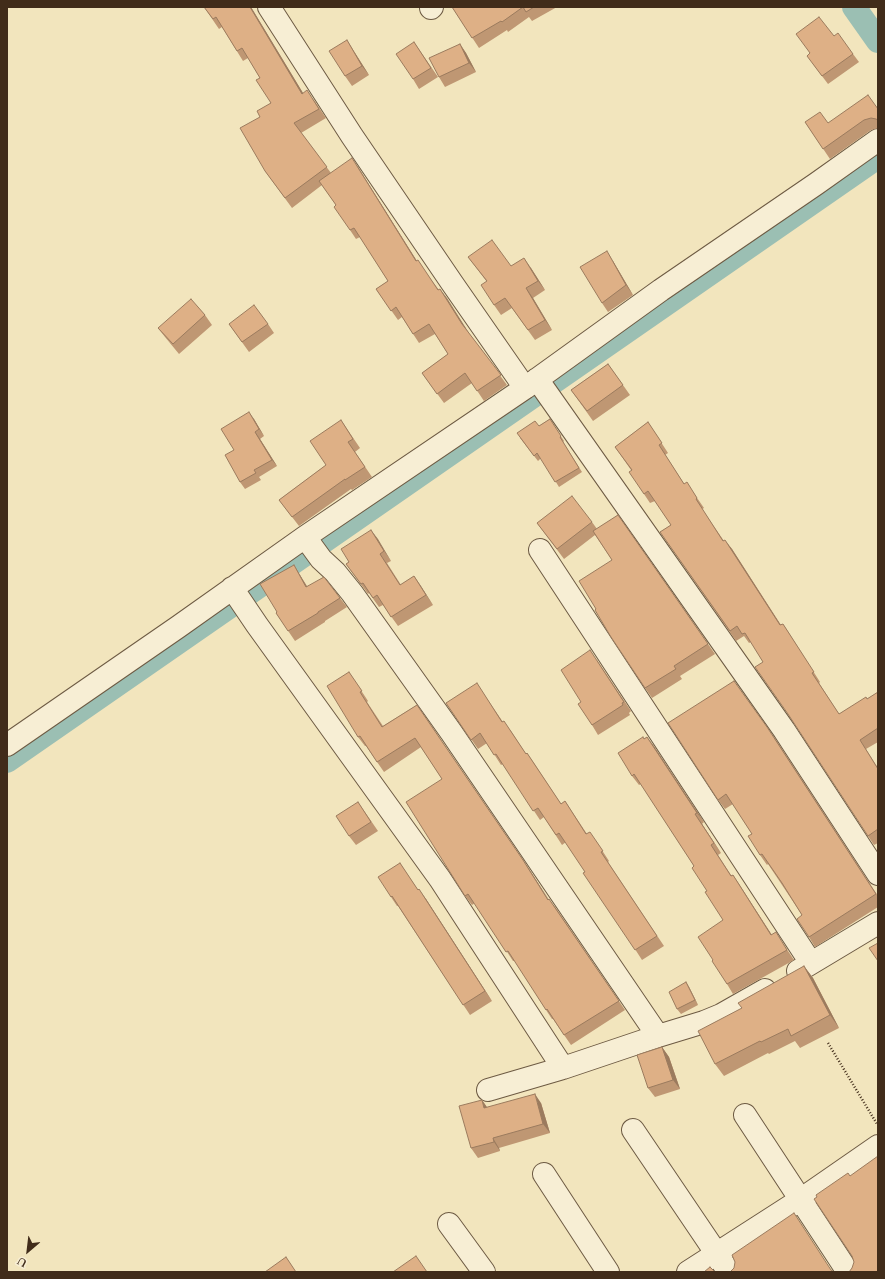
<!DOCTYPE html>
<style>
body{margin:0}
#map{position:relative;width:885px;height:1279px;overflow:hidden;background:#f2e5bd;font-family:Cardo,serif}
canvas{display:block}
.frame{position:absolute;inset:0;border:8px solid #412c1a;pointer-events:none}
.north{position:absolute;left:8px;top:1231px;width:40px;height:40px;-webkit-text-stroke:3px #f7eed4;paint-order:stroke;rotate:208deg;font-size:11px;font-weight:700;line-height:16px;text-align:center;color:#412c1a}
.north::after{content:'';display:block;margin:auto;width:14px;height:18px;background:#412c1a;clip-path:polygon(50% 0,100% 100%,50% 72%,0 100%)}
</style>
<div id="map">
<canvas width="885" height="1279"></canvas>
<div class="frame"></div>
<div class="north">U</div>
</div>
<script>
const g = document.querySelector('canvas').getContext('2d');
g.lineJoin = 'round';
function toPath(rows) {
  const path = new Path2D();
  for (const r of rows) {
    path.moveTo(r[0], r[1]);
    for (let i = 2; i < r.length; i += 2) path.lineTo(r[i], r[i + 1]);
  }
  return path;
}
function trace(path, color, width, dash) {
  g.strokeStyle = color;
  g.lineWidth = width;
  g.lineCap = dash ? 'butt' : 'round';
  g.setLineDash(dash || []);
  g.stroke(path);
}
function fill(path, color) {
  g.fillStyle = color;
  g.fill(path, 'evenodd');
}
trace(toPath([
 [854,7,878,41],
 [7,761,878,157]
]), '#9bbfb3', 24);
const minor = toPath([
 [269,7,352,136,452,283,525,388],
 [431,8,432,7],
 [537,379,784,730,878,874],
 [305,537,321,559,335,572,352,593,451,732,658,1036],
 [540,550,811,963],
 [232,588,257,625,440,879,563,1068],
 [7,745,178,627,305,537,525,388,661,290,816,184,878,140],
 [798,971,878,923],
 [488,1090,563,1068,658,1036,704,1022,721,1015,765,990],
 [745,1115,848,1272],
 [633,1130,729,1272],
 [544,1174,608,1272],
 [449,1224,484,1272],
 [688,1272,800,1200,878,1146]
]);
trace(minor, '#6d5a43', 24);
trace(toPath([
 [828,1043,877,1124]
]), '#412c1a', 2.5, [1, 2]);
trace(minor, '#f7eed4', 22);
fill(toPath([
 [204,7,251,7,303,93,314,100,326,118,301,133,331,173,358,167,417,261,439,290,440,289,466,329,507,385,484,401,472,383,444,403,422,373,448,354,435,334,419,343,402,317,398,320,376,289,388,281,360,237,356,239,350,230,336,205,322,185,292,208,265,171,260,117,271,103,260,78,248,58,243,61,222,27,219,29],
 [452,7,557,7,532,21,529,17,508,32,507,30,479,48],
 [834,36,853,54,859,62,828,84,813,64],
 [347,40,369,75,352,86,345,76],
 [414,42,438,77,419,89,413,79],
 [460,44,466,53,476,72,445,87,439,77],
 [878,109,878,128,871,130,830,159,805,122,828,123],
 [468,257,511,266,531,268,545,290,533,298,552,330,535,340,512,308,501,315,494,305,487,282],
 [613,261,633,295,608,312,602,303],
 [205,315,212,325,179,354,165,337,158,328],
 [229,324,268,324,274,333,249,352],
 [608,364,630,395,593,421,571,390],
 [254,419,264,436,260,439,277,466,259,477,261,480,245,489,240,482,234,450],
 [550,419,564,441,563,442,582,472,559,487,541,458,538,461,520,438],
 [341,420,360,448,355,452,372,477,352,490,351,489,299,526,279,500,326,465],
 [648,422,668,453,665,455,684,484,693,492,704,508,702,509,724,541,732,549,781,625,783,624,789,633,820,682,819,683,839,714,867,699,878,692,878,742,866,749,878,768,878,843,874,845,868,836,763,662,751,642,749,643,744,636,736,641,660,532,671,525,655,501,650,503,644,494,631,470,615,447],
 [618,515,715,654,680,676,682,679,652,698,645,688,596,609,612,560,595,535,564,559,537,523,592,522,597,529],
 [371,530,391,561,387,563,401,585,414,576,433,605,398,626,383,605,379,607,369,593,368,594,346,564,349,562],
 [294,565,300,575,307,586,340,598,347,607,325,621,325,622,295,641,276,613,277,612],
 [597,660,631,711,629,713,630,715,598,735,592,725,581,702],
 [349,672,368,701,367,702,383,726,417,705,529,869,548,899,556,908,625,1010,571,1045,553,1019,552,1019,546,1010,515,961,513,961,475,903,472,905,465,896,442,779,421,747,384,772,366,746,365,746,358,737],
 [483,693,503,722,511,731,526,754,527,753,534,763,561,804,565,801,587,834,596,841,609,861,608,862,664,946,642,960,566,842,562,845,544,817,540,820,503,764,501,765,487,743,478,749,446,703],
 [647,737,704,822,702,824,721,853,718,855,731,875,733,875,739,884,772,935,782,942,794,960,733,994,727,984,713,960,723,920,694,866,641,784,639,785,632,776,644,739],
 [774,737,878,896,878,907,815,947,809,937,802,915,768,864,767,865,760,855,752,834,733,804,725,809,718,800],
 [358,802,378,831,356,845,349,836],
 [400,863,418,890,426,899,492,1001,470,1015,398,906,397,906,391,897],
 [804,966,813,978,839,1028,800,1048,795,1041,769,1054,768,1053,724,1076,715,1064,742,1008],
 [686,982,689,987,698,1005,681,1014,677,1009],
 [662,1047,669,1057,680,1089,655,1097,648,1088],
 [482,1100,487,1107,541,1103,550,1133,499,1148,500,1151,478,1158,471,1148]
]), '#bf9773');
fill(toPath([
 [250,7,251,7,309,103,302,94],
 [347,40,353,50,369,75,362,66],
 [460,44,466,53,476,72,469,63],
 [352,158,358,167,423,271,416,261],
 [607,251,613,261,633,295,626,285],
 [524,258,531,268,545,290,538,281],
 [526,288,533,298,552,330,545,320],
 [440,289,447,298,469,333,462,324],
 [249,412,254,419,264,436,259,429],
 [255,432,260,439,277,466,272,460],
 [659,445,665,455,690,494,684,484],
 [371,530,378,539,391,561,384,551],
 [725,540,732,549,787,635,780,625],
 [294,565,300,575,313,597,306,587],
 [414,576,421,586,433,605,426,595],
 [423,715,529,869,555,909],
 [767,727,774,737,878,896],
 [647,737,654,746,704,822,697,813],
 [695,814,702,824,721,853,714,843],
 [733,875,739,884,778,945,771,935],
 [419,889,426,899,492,1001,485,991],
 [804,966,813,978,839,1028,830,1015],
 [686,982,689,987,698,1005,695,1000],
 [662,1047,669,1057,680,1089,673,1080],
 [535,1094,541,1103,550,1133,543,1124],
 [482,1100,488,1109,484,1108],
 [493,1138,499,1148,500,1151,494,1142]
]), '#9b7b5e');
const building = toPath([
 [204,7,250,7,302,94,307,90,319,109,294,123,327,167,285,198,265,171,240,128,260,117,257,111,271,103,256,80,260,78,242,48,237,51,216,17,213,19,204,7],
 [452,7,534,7,526,12,523,7,502,22,501,21,472,38,452,7],
 [819,17,834,36,838,33,853,54,822,76,807,56,810,53,796,34,819,17],
 [347,40,362,66,345,76,329,51,347,40],
 [414,42,431,68,413,79,396,54,414,42],
 [460,44,469,63,439,77,429,58,460,44],
 [868,95,878,109,878,120,876,119,871,118,864,120,823,149,805,122,820,112,828,123,868,95],
 [352,158,416,261,418,260,438,290,440,289,462,324,501,375,477,391,465,373,437,394,422,373,448,354,429,324,413,334,396,307,391,311,376,289,388,281,354,228,350,230,334,207,336,205,319,181,352,158],
 [492,240,511,266,524,258,538,281,526,288,545,320,528,330,505,298,494,305,481,285,487,281,468,257,492,240],
 [607,251,626,285,602,303,580,267,607,251],
 [191,299,205,315,173,344,158,328,191,299],
 [254,305,268,324,242,342,229,324,254,305],
 [608,364,623,385,587,411,571,390,608,364],
 [249,412,259,429,255,432,272,460,254,470,256,473,240,482,225,455,234,450,221,429,249,412],
 [550,419,561,436,560,437,579,468,555,482,537,453,534,456,517,433,535,421,539,426,550,419],
 [341,420,353,439,348,442,365,467,345,480,345,479,292,517,279,500,326,465,310,441,341,420],
 [648,422,662,443,659,445,684,484,687,482,697,498,696,499,723,541,725,540,780,625,783,624,814,672,812,673,839,714,866,697,867,699,878,692,878,728,860,740,878,769,878,829,868,836,788,714,755,667,763,662,745,633,742,634,737,626,730,631,660,532,671,525,648,491,644,494,629,472,632,470,615,447,648,422],
 [572,496,592,522,557,549,537,523,572,496],
 [618,515,708,644,674,666,676,669,645,688,611,637,595,610,596,609,579,581,612,560,593,531,618,515],
 [371,530,384,551,380,554,400,585,414,576,426,595,391,617,377,595,373,598,363,583,361,584,346,564,349,562,341,549,371,530],
 [294,565,306,587,324,577,340,598,318,612,318,613,288,631,276,613,277,612,260,584,294,565],
 [590,650,624,702,622,703,623,705,592,725,578,704,581,702,561,670,590,650],
 [349,672,362,691,360,692,382,727,417,705,523,860,548,900,549,899,619,1001,564,1035,547,1009,546,1010,508,951,506,952,468,894,465,896,406,802,442,779,415,738,377,762,360,736,358,737,327,686,349,672],
 [734,681,767,727,876,894,809,937,797,919,802,915,782,883,762,854,760,855,748,836,752,834,726,794,718,800,668,723,734,681],
 [477,683,502,722,504,721,526,754,527,753,561,804,565,801,586,834,590,832,603,851,601,852,657,936,635,950,583,873,585,872,559,833,556,835,538,808,533,811,496,754,494,755,480,733,471,740,446,703,477,683],
 [643,737,644,739,647,737,697,813,695,814,714,843,711,845,731,876,733,875,771,935,776,932,787,950,727,984,712,961,713,960,698,937,723,920,705,892,707,891,692,868,694,866,634,774,632,776,618,753,643,737],
 [358,802,371,822,349,836,336,816,358,802],
 [400,863,418,890,419,889,485,991,463,1005,392,896,391,897,378,877,400,863],
 [878,943,878,961,869,948,878,943],
 [804,966,830,1015,791,1036,788,1029,761,1042,760,1041,715,1064,698,1031,742,1008,738,1003,804,966],
 [686,982,695,1000,677,1009,669,992,686,982],
 [662,1047,673,1080,648,1088,637,1055,662,1047],
 [535,1094,543,1124,493,1138,494,1142,471,1148,459,1106,482,1100,484,1108,535,1094],
 [878,1156,878,1272,849,1272,852,1268,854,1262,852,1256,814,1199,817,1197,816,1195,848,1173,850,1176,878,1156],
 [794,1213,831,1270,834,1272,730,1272,734,1268,735,1262,732,1255,794,1213],
 [416,1256,427,1272,393,1272,416,1256],
 [286,1257,296,1272,265,1272,286,1257],
 [710,1267,715,1272,704,1272,710,1267]
]);
fill(building, '#deb086');
trace(building, '#9b7b5e', 1);
</script>
